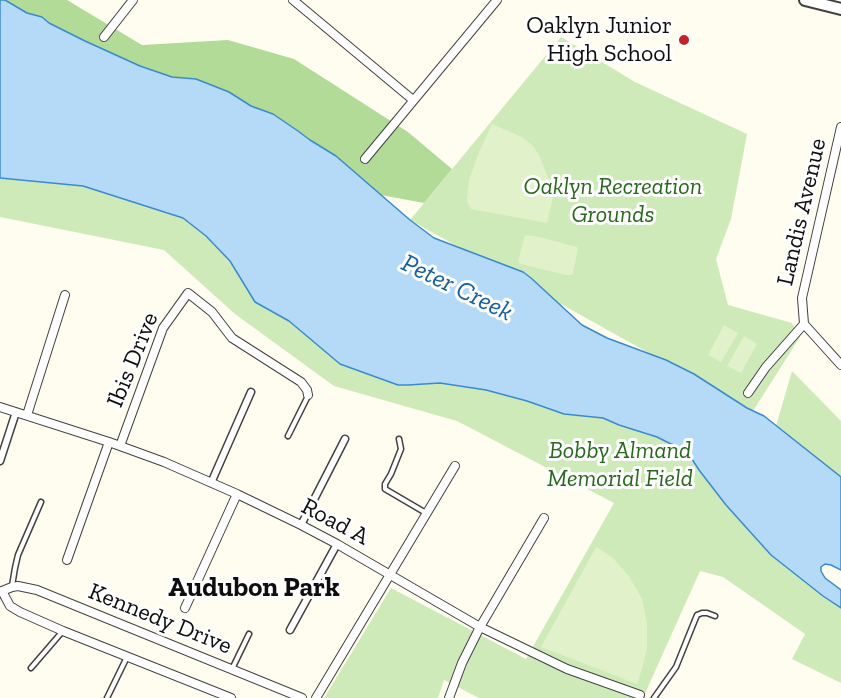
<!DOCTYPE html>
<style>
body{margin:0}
canvas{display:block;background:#fffdef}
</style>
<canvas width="841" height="698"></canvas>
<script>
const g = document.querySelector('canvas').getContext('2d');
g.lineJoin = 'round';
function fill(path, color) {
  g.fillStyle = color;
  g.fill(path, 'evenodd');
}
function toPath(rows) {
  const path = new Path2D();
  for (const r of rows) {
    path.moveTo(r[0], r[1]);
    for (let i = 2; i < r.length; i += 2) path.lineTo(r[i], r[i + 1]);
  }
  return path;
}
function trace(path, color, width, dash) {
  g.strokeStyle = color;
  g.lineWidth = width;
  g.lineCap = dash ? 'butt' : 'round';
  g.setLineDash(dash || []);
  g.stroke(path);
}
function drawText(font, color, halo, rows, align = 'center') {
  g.font = font + ' "Zilla Slab",serif';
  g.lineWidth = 6;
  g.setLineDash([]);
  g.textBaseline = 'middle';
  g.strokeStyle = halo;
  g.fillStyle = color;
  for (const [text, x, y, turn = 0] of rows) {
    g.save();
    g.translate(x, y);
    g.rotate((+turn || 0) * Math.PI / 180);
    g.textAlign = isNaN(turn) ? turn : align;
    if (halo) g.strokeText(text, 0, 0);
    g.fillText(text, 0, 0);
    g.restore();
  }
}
fill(toPath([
 [561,37,635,82,747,134,731,219,716,259,728,305,792,323,800,337,753,411,410,220],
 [0,178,83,186,183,218,206,236,230,261,255,302,289,321,340,364,434,382,486,390,527,401,564,414,603,418,619,425,657,437,681,449,690,456,699,470,726,504,771,555,823,596,841,608,841,683,792,659,805,634,723,577,700,571,643,698,479,698,444,680,438,698,324,698,391,588,526,659,614,503,457,421,334,386,235,314,164,250,0,217],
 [792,371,841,421,841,477,776,426]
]), '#cfeab9');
fill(toPath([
 [5,0,67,0,142,45,228,40,294,59,408,132,452,169,424,203,381,195,336,156,310,140,298,131,273,114,251,106,229,92,210,85,189,78,172,77,140,66,85,41,49,23,42,17,27,13]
]), '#b2db98');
fill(toPath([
 [492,124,522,137,533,146,539,155,554,192,547,223,471,209,467,201,469,180,479,152],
 [525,235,535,236,577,247,578,249,573,273,571,275,566,275,521,264,518,262,524,238],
 [724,325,738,333,721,362,708,355],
 [744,336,757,344,741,373,727,366],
 [596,547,612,557,629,576,642,599,647,624,647,649,642,669,637,684,541,647]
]), '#e1f1ca');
const water = toPath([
 [0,0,5,0,27,13,42,17,49,23,85,41,140,66,172,77,196,79,229,92,251,106,273,114,298,131,310,140,336,156,410,220,434,238,523,272,531,278,582,325,607,338,666,360,694,374,747,408,764,416,841,477,841,570,831,565,825,564,821,567,821,571,825,578,841,590,841,608,823,596,771,555,726,505,699,470,690,456,681,449,657,437,619,425,603,418,564,414,527,401,486,390,440,383,408,385,398,385,340,364,289,321,255,302,230,261,206,236,183,218,83,186,0,178,0,0]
]);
fill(water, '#b4daf7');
trace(water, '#3a8bce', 1.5);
const service = toPath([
 [288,436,308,396],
 [399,439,401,449,391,474,385,484,385,489,426,513],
 [12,586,15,568,18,555,41,502],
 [31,668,62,632],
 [232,669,249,634],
 [107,698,127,657],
 [654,698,676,667,697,615,702,613,707,613,715,616]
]);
const pedestrian = toPath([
 [0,461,16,412],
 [211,483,251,392],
 [301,525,345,439],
 [290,630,337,544]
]);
const minor = toPath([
 [293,0,413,100],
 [104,37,133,0],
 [365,159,497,0],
 [804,324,841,365],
 [748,393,766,367,804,324,802,298,841,127],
 [0,407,109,442,164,462,237,494,301,525,337,544,480,627,567,669,640,695],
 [27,415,65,295],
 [120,446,163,328,188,293,212,312,232,338,301,382,307,390,308,395],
 [67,560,109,442],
 [185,608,237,494],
 [231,698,63,631,20,612,10,606,2,591,12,587,18,586,37,590,302,698],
 [316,698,455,466],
 [449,698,462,663,480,627,544,518]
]);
const tertiary = toPath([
 [805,0,841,9]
]);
trace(service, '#414141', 7);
trace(pedestrian, '#414141', 9);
trace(minor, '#414141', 10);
trace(tertiary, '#414141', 14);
trace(service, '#fff', 4);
trace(pedestrian, '#fff', 6);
trace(minor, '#fff', 8);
trace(tertiary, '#fff', 10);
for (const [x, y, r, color] of [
 [684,40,6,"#c02625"]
]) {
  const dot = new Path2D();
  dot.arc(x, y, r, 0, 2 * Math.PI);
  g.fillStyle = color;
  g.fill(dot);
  trace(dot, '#fff', 2);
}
drawText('24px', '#0e0e0e', '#fff', [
 ["Oaklyn Junior",672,26],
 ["High School",672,54]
], 'right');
drawText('italic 24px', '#28671d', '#fff', [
 ["Oaklyn Recreation",613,187],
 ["Grounds",613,215],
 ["Bobby Almand",620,451],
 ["Memorial Field",620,479]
]);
drawText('24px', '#0e0e0e', '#fff', [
 ["Landis Avenue",802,212,-77],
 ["Ibis Drive",133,360,-68],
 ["Road A",335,522,28],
 ["Kennedy Drive",160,619,22]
]);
drawText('italic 26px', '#165da2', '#fff', [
 ["Peter Creek",457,288,26]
]);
drawText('bold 27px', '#0e0e0e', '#fff', [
 ["Audubon Park",254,588]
]);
</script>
